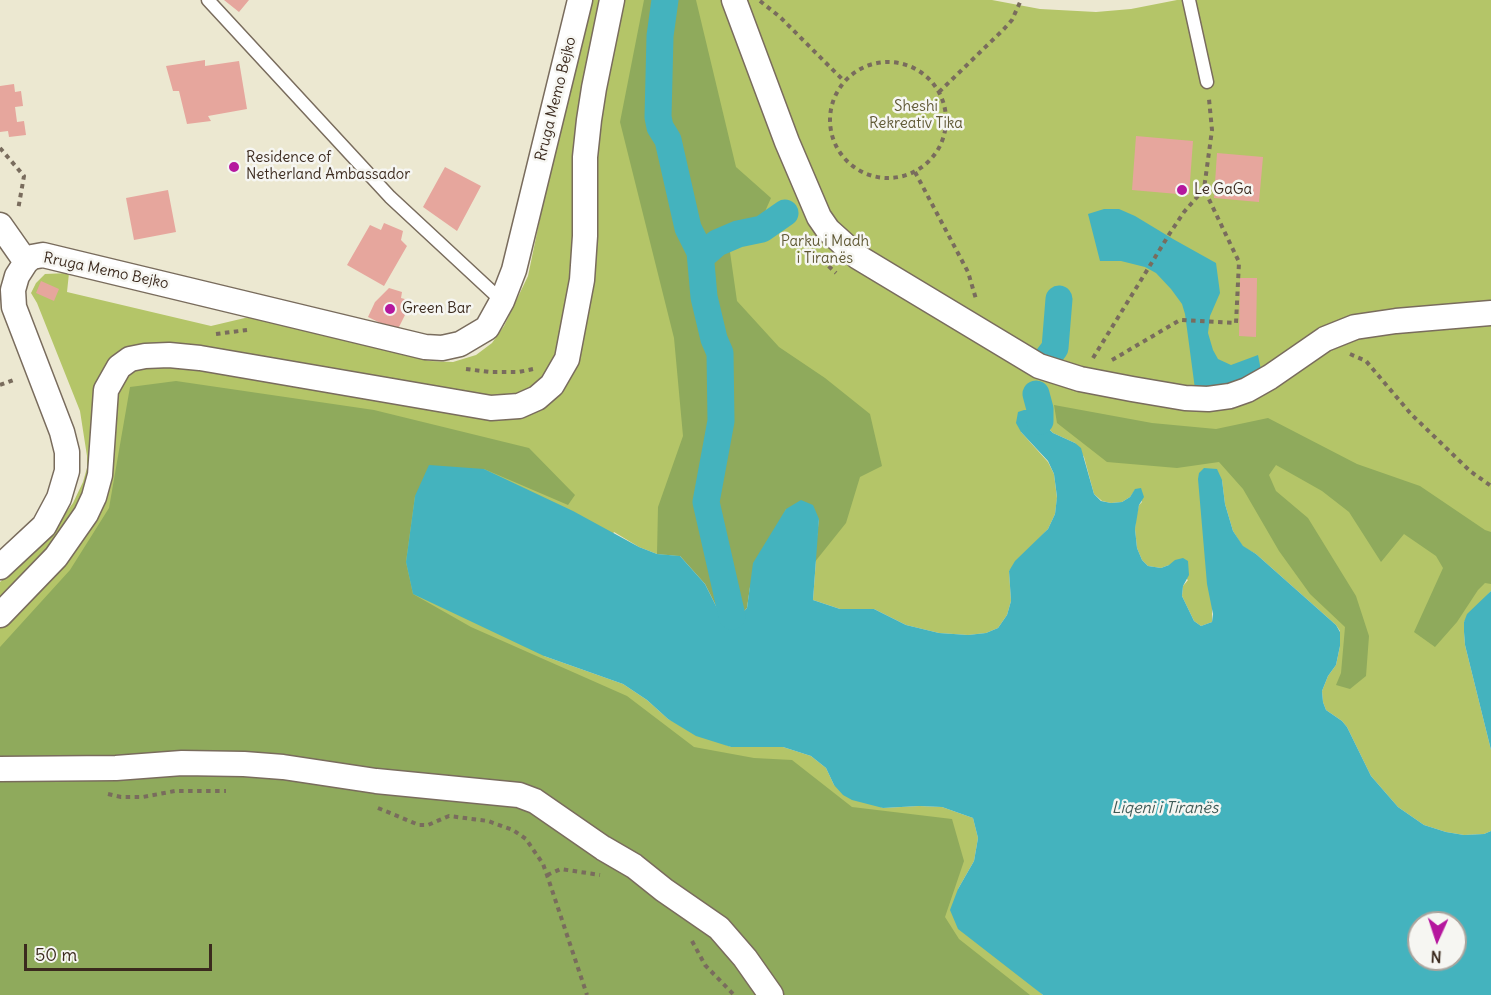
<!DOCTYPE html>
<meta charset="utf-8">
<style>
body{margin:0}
#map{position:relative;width:1491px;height:995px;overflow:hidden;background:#ece8d1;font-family:Delius,sans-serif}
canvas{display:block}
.north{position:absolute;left:1407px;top:911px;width:60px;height:60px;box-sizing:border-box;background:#f6f6f2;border:2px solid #aba49d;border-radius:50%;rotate:183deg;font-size:16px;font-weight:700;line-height:24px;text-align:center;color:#3b2a1e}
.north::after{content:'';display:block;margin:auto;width:21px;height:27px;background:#b5179e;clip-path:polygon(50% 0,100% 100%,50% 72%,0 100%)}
.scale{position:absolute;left:24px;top:944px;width:188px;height:27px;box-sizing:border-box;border:3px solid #3b2a1e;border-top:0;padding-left:8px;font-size:18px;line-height:21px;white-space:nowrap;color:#3b2a1e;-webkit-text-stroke:4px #f6f6f2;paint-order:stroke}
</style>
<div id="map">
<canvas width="1491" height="995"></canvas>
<div class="north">N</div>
<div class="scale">50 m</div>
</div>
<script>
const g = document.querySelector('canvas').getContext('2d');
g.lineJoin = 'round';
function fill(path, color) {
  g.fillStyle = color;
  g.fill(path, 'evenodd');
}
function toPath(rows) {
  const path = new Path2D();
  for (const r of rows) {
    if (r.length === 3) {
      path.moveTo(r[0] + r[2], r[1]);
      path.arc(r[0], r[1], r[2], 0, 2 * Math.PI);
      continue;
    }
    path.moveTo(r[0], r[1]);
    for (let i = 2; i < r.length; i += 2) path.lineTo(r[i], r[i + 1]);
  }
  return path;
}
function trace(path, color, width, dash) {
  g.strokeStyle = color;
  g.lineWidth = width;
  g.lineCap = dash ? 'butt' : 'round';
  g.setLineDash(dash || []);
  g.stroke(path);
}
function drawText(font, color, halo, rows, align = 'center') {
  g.font = font + ' Delius,sans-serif';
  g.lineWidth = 5;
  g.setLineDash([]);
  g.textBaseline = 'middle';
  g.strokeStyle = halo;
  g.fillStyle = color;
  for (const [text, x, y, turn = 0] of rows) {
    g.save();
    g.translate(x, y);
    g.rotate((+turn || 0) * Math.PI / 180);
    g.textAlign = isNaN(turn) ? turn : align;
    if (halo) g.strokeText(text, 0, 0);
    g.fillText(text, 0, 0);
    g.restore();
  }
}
fill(toPath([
 [591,0,992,0,1040,9,1096,12,1131,9,1177,0,1491,0,1491,591,1464,622,1464,632,1465,645,1491,750,1491,831,1484,834,1464,835,1446,832,1424,825,1398,807,1371,776,1347,727,1342,721,1326,710,1323,702,1322,691,1328,676,1336,665,1340,646,1340,631,1336,625,1256,554,1243,547,1233,531,1225,504,1222,480,1212,603,1212,622,1201,626,1194,621,1182,596,1183,586,1188,580,1169,565,1161,568,1148,566,1142,560,1137,548,1135,529,1136,517,1139,505,1142,502,1135,490,1130,497,1122,502,1111,503,1102,501,1094,494,1084,457,1075,443,1053,433,1037,417,1021,432,1048,462,1054,474,1057,498,1055,514,1048,529,1009,571,1011,601,1007,615,998,628,986,633,968,635,939,633,906,625,874,609,840,609,813,600,819,519,753,563,657,554,639,547,614,532,544,656,623,684,647,700,668,719,731,747,783,747,811,756,826,768,834,785,883,808,919,806,942,807,973,818,978,838,974,861,958,889,1029,982,1043,995,0,995,0,582,48,537,73,503,83,482,87,468,87,456,80,411,37,303,31,293,36,283,45,274,69,273,67,292,211,326,249,317,430,361,453,362,476,355,492,343,504,326,528,276,562,113]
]), '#b4c568');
fill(toPath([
 [644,0,696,0,736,167,771,198,763,216,730,223,730,252,737,301,779,347,825,378,870,414,882,466,860,477,846,523,814,563,819,519,786,509,750,587,747,608,739,617,726,617,717,608,705,584,680,556,657,554,658,507,683,436,674,338,620,122],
 [176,381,374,410,529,448,575,495,568,505,484,469,415,496,406,562,413,594,471,627,627,696,694,747,754,758,792,760,852,807,952,819,964,861,945,917,959,939,1030,995,0,995,0,647,70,570,109,508,130,387],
 [1054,405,1152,423,1216,429,1268,418,1357,464,1420,486,1485,530,1491,532,1491,584,1485,583,1478,590,1457,622,1435,647,1414,632,1443,568,1436,556,1404,534,1381,562,1349,512,1322,491,1276,465,1269,475,1276,491,1308,518,1356,596,1369,636,1366,676,1350,689,1336,685,1341,673,1345,627,1310,594,1279,551,1243,489,1219,462,1177,468,1107,462,1057,423]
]), '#8faa5c');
fill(toPath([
 [1104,209,1119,209,1135,216,1173,239,1216,263,1220,293,1210,316,1208,333,1213,350,1218,359,1231,365,1258,355,1261,370,1230,385,1195,389,1185,314,1182,304,1171,289,1156,273,1145,267,1121,261,1100,261,1088,214],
 [1024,410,1029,410,1053,433,1075,443,1081,448,1094,494,1101,501,1111,503,1122,502,1130,497,1135,489,1141,488,1144,497,1139,505,1135,529,1137,548,1142,560,1148,566,1161,568,1169,565,1175,560,1183,558,1188,561,1189,575,1183,586,1182,596,1194,621,1201,626,1212,622,1213,614,1207,584,1198,479,1199,473,1204,468,1217,469,1222,480,1225,504,1233,531,1243,546,1256,554,1336,625,1340,632,1340,646,1336,665,1328,676,1322,691,1323,702,1326,710,1342,721,1347,727,1371,776,1398,807,1424,825,1446,832,1464,835,1484,834,1491,831,1491,995,1043,995,958,929,950,910,958,889,974,861,978,838,973,818,942,807,919,806,883,808,852,800,843,795,834,785,826,768,811,756,783,747,731,747,696,736,668,719,647,700,623,684,544,656,413,594,406,562,415,496,429,465,484,469,573,511,639,547,657,554,680,556,705,584,717,608,726,617,739,617,747,608,753,563,786,509,801,500,813,505,819,519,813,600,840,609,874,609,906,625,939,633,968,635,986,633,998,628,1007,615,1011,601,1009,571,1015,561,1048,529,1055,514,1057,497,1054,474,1048,461,1021,432,1016,423,1018,412],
 [1419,923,1455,923,1455,959,1419,959],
 [1491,591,1491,750,1465,645,1464,632,1464,622,1467,614]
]), '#44b3be');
trace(toPath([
 [665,0,660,36,658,117,660,127,668,140,688,228,700,252,704,297,714,339,720,353,721,421,706,502,732,616],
 [701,257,717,243,738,234,762,229,785,213],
 [1045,361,1055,348,1059,299],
 [1036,394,1040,409,1040,421]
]), '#44b3be', 27);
fill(toPath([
 [224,0,249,0,239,12],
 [205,60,205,66,239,61,247,109,208,116,211,121,187,124,179,91,173,91,166,66],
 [14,84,15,92,21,91,23,106,15,107,17,122,24,121,26,135,9,137,8,131,0,132,0,86],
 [1136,136,1193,141,1189,195,1132,190],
 [1217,153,1263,157,1259,202,1214,198],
 [445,167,481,186,457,231,423,207],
 [168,190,176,232,134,240,126,198],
 [384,223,403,231,401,240,407,246,384,286,347,265,370,225,381,230],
 [1240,278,1257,278,1256,337,1239,336],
 [41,281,59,289,54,301,36,293],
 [389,288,402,292,401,298,412,301,397,331,368,317,375,302]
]), '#e6a69d');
const lane = toPath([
 [208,0,390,197,502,301],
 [1189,0,1207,82]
]);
const street = toPath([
 [734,0,787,142,819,217,828,230,858,257,1039,366,1080,379,1132,389,1185,398,1208,399,1230,396,1247,390,1270,377,1325,339,1355,327,1396,321,1491,313],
 [0,225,26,262],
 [0,567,44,526,59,498,67,471,67,452,62,432,14,307,13,290,17,276,26,262,32,257,43,255,425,347,442,348,460,344,487,328,502,301,514,270,580,0],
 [0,615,56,557,86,514,94,497,100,475,106,390,119,367,130,359,145,356,169,355,200,358,491,408,519,406,537,398,552,385,567,359,582,280,585,236,585,157,589,120,594,88,612,0],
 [0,769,116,768,182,763,244,764,283,767,376,781,519,795,535,801,603,848,634,866,664,890,719,928,745,958,771,995]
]);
trace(lane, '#796c5d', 15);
trace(street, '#796c5d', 27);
trace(toPath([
 [760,1,780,17,844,81],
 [888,120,58],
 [939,92,1003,30,1012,20,1021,0],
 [0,148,24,176,18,210],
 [915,172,968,272,976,299],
 [822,260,836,273],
 [216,334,247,330],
 [1350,354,1366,361,1411,414,1440,442,1470,471,1491,486],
 [1093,358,1170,233,1184,212,1204,189,1212,130,1209,99],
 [1112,360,1180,320,1236,323,1239,262,1204,189],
 [466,369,490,372,519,372,533,369],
 [0,385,16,379],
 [108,794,121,797,143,797,175,791,226,791],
 [378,808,419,825,428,825,449,816,488,821,513,830,526,839,543,864,547,875,587,995],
 [547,875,561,869,600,875],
 [692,941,705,965,734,995]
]), '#796c5d', 4, [4.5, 4.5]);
trace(lane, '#fff', 12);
trace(street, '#fff', 24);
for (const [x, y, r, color] of [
 [234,167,6,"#b5179e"],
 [1182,190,6,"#b5179e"],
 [390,309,6,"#b5179e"]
]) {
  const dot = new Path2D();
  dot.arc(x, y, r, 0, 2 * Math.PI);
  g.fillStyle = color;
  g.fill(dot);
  trace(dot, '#f6f6f2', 2);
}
drawText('15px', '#3b2a1e', '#f6f6f2', [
 ["Rruga Memo Bejko",556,99,-76],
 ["Rruga Memo Bejko",106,271,12]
]);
drawText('15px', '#5f5834', '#f6f6f2', [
 ["Sheshi",916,107],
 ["Rekreativ Tika",916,124],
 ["Parku i Madh",825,242],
 ["i Tiranës",825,259]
]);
drawText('15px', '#3b2a1e', '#f6f6f2', [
 ["Residence of",246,158],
 ["Netherland Ambassador",246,175],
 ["Le GaGa",1194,190],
 ["Green Bar",402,309]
], 'left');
drawText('italic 16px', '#3e5a56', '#f6f6f2', [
 ["Liqeni i Tiranës",1165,808]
]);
</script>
